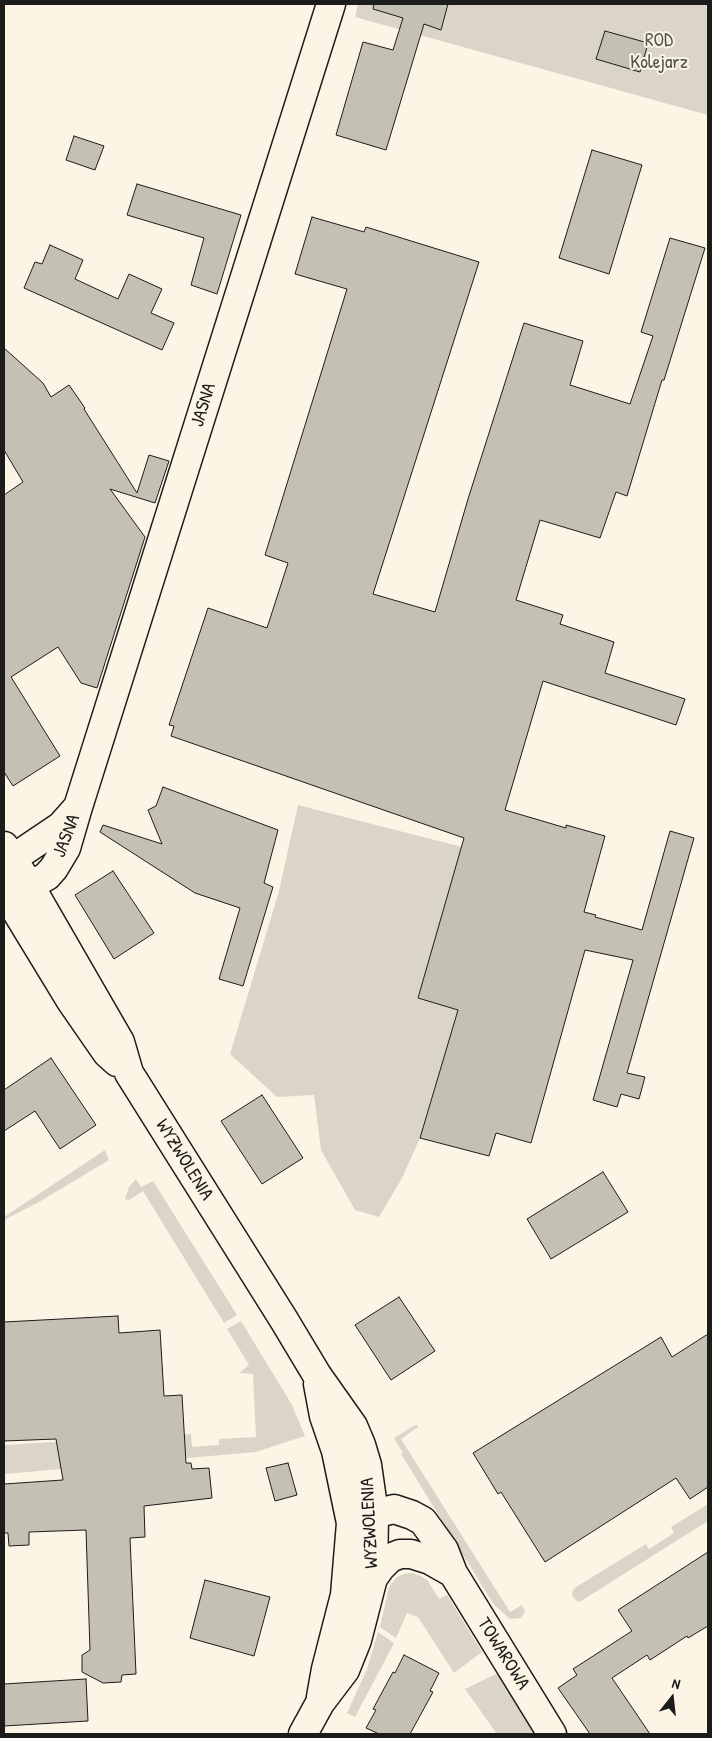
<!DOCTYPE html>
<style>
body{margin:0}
#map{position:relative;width:712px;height:1738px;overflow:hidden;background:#fcf5e5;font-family:"Patrick Hand",sans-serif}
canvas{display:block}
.frame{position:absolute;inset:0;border:5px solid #1c1c1c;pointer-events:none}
.north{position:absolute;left:647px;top:1673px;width:50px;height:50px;-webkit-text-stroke:4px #fcf5e5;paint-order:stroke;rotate:16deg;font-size:14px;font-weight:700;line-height:20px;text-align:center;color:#1c1c1c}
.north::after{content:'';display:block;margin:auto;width:18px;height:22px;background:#1c1c1c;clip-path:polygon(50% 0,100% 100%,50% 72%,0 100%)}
</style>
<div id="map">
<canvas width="712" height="1738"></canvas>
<div class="frame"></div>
<div class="north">N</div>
</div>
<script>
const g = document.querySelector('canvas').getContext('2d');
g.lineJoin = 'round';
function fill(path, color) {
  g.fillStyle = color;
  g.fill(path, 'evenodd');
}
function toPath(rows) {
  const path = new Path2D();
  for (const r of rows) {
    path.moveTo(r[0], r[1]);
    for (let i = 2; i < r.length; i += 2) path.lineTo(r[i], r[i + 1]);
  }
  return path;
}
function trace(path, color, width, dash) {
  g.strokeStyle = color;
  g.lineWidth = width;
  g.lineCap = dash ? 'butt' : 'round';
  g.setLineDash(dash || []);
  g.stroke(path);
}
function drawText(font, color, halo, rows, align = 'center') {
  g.font = font + ' "Patrick Hand",sans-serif';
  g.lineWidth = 4;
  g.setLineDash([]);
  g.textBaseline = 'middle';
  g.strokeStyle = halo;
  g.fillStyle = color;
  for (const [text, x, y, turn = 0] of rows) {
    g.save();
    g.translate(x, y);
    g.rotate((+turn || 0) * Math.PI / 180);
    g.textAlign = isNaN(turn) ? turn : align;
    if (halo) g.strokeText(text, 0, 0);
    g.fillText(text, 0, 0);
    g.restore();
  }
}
fill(toPath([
 [358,4,708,4,708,115,355,17],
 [298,805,462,847,418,998,458,1010,420,1138,402,1178,379,1217,355,1210,321,1150,314,1095,277,1097,230,1054,279,891],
 [105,1150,109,1160,39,1202,4,1220,4,1217],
 [136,1179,141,1187,153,1181,237,1315,224,1323,143,1191,129,1200,125,1199,129,1187],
 [241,1321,292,1405,305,1436,256,1452,4,1474,4,1445,191,1434,192,1447,219,1445,219,1439,256,1437,253,1374,239,1373,249,1365,227,1329],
 [417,1425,418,1427,401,1439,510,1612,522,1605,525,1611,521,1618,510,1619,494,1605,401,1454,403,1453,394,1438,413,1426],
 [708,1504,708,1521,581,1601,578,1602,572,1596,573,1590,576,1587,646,1544,649,1549,674,1533,671,1527],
 [412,1573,421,1576,428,1581,439,1599,447,1595,482,1652,454,1673,418,1617,407,1613,396,1638,380,1627,389,1587,397,1577,404,1574],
 [378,1632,394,1643,355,1717,347,1713,367,1669],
 [496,1674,508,1678,538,1734,497,1734,465,1689]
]), '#dbd5c8');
const building = toPath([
 [374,4,448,4,441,30,424,24,386,150,336,135,363,42,393,50,403,18,373,9,374,4],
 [605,31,648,43,640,72,596,59,605,31],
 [74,136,104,146,95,170,66,160,74,136],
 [592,150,642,165,609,274,559,258,592,150],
 [137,184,241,215,217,294,191,285,204,238,127,215,137,184],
 [312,217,364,232,366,227,479,262,373,594,435,612,468,499,524,323,583,341,570,385,630,404,653,336,641,332,670,238,705,248,664,380,662,380,627,496,616,492,600,538,540,520,516,600,563,615,560,624,614,642,605,673,685,699,676,725,543,681,505,810,566,828,566,825,605,836,584,912,596,915,595,917,642,930,670,831,694,838,627,1073,645,1077,639,1099,621,1094,617,1107,593,1100,633,960,585,950,531,1143,496,1133,489,1156,420,1138,458,1010,418,998,464,838,171,736,174,726,169,725,208,608,267,628,288,563,265,555,347,289,295,274,312,217],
 [50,245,83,260,75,279,118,299,129,274,162,289,151,313,174,323,162,350,24,288,35,262,42,264,50,245],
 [4,348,43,383,51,397,69,385,85,408,84,409,137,493,149,455,169,461,155,503,110,489,145,537,97,688,81,683,58,647,11,677,60,756,13,786,4,772,4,495,23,482,4,450,4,348],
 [163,787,278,830,264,883,273,887,243,986,219,979,240,908,195,893,100,832,103,825,162,844,148,810,156,806,163,787],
 [113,871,154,933,114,959,75,895,113,871],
 [51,1058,96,1125,60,1149,35,1111,4,1131,4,1090,51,1058],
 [262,1095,303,1158,262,1184,221,1121,262,1095],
 [603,1172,628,1212,551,1259,527,1219,603,1172],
 [399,1297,435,1351,391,1380,355,1325,399,1297],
 [118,1316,119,1333,160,1330,164,1396,182,1395,186,1463,191,1463,192,1469,209,1468,212,1498,144,1506,145,1537,130,1538,136,1674,122,1675,121,1682,103,1683,82,1672,82,1655,90,1650,86,1530,29,1532,29,1545,9,1546,8,1533,4,1533,4,1484,63,1480,56,1439,4,1441,4,1322,118,1316],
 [708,1334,708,1487,690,1499,676,1478,545,1562,501,1492,498,1494,473,1453,661,1337,672,1357,708,1334],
 [288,1463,297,1495,275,1501,266,1468,288,1463],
 [708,1552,708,1626,688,1638,687,1636,650,1660,647,1655,612,1678,650,1734,590,1734,558,1688,577,1675,573,1669,632,1631,618,1610,708,1552],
 [205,1580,270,1597,254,1656,190,1638,205,1580],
 [404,1655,439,1673,430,1691,433,1692,410,1734,379,1734,366,1728,376,1710,373,1709,393,1672,395,1673,404,1655],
 [86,1679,88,1721,4,1726,4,1684,86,1679]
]);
fill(building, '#c4c0b3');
trace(building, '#1c1c1c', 1);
const minor = toPath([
 [4,873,12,859,61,826,77,808],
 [8,885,14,887,30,886,47,876,54,868,66,848,78,807,331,4],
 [352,1523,374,1514,394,1509,412,1515,423,1521,444,1550,453,1573,552,1734],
 [373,1578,381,1567,390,1558,400,1554,411,1554,430,1560,453,1573]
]);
const tertiary = toPath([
 [4,846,30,886,120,1042,129,1073,284,1320,317,1375,353,1426,361,1445,367,1465,374,1514,373,1578,357,1640,345,1670,320,1703,303,1734],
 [4,891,71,1001,107,1053,117,1062],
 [318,1384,324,1416,336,1451,351,1523,345,1595,326,1669,321,1697]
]);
trace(minor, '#1c1c1c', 31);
trace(tertiary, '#1c1c1c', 31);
trace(minor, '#fcf5e5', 28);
trace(tertiary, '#fcf5e5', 28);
drawText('19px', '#555450', '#fcf5e5', [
 ["ROD",659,41],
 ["Kolejarz",659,63]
]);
drawText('19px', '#1c1c1c', '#fcf5e5', [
 ["JASNA",204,405,-73],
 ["JASNA",67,836,-69],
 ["WYZWOLENIA",184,1160,58],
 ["WYZWOLENIA",370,1523,-93],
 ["TOWAROWA",503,1654,58]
]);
</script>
